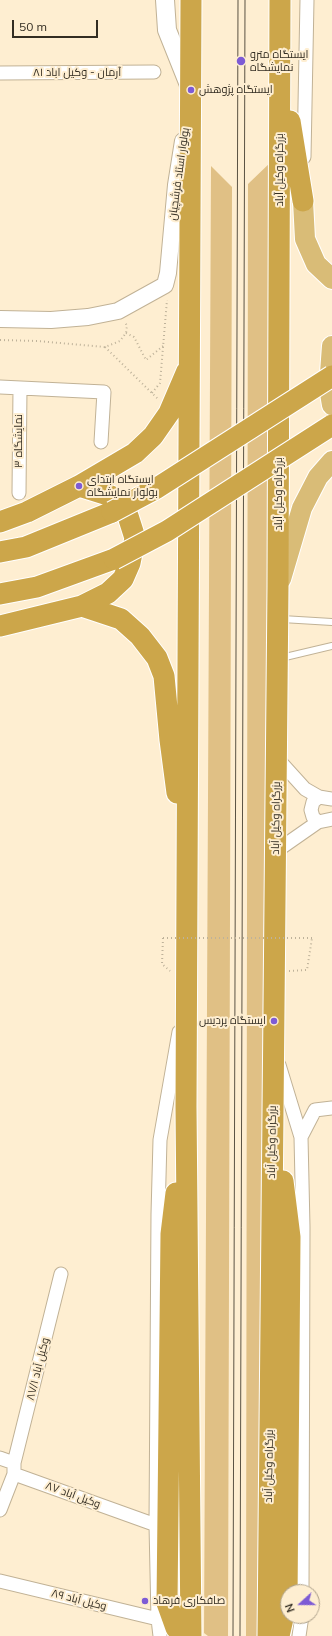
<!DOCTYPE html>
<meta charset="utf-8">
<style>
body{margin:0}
#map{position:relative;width:332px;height:1636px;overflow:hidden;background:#feeed1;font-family:Mulish,sans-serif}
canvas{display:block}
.north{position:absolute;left:280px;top:1584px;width:40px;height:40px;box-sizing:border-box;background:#feeed1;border:1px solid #ada18b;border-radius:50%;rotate:249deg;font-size:11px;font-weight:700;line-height:16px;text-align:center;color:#332d22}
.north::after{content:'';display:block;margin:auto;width:14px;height:18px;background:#7d5bd5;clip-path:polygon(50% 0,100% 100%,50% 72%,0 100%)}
.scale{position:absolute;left:12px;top:20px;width:86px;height:18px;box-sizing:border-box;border:2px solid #332d22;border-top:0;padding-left:5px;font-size:12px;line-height:14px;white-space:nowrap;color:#332d22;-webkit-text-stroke:3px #feeed1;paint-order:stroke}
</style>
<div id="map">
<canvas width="332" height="1636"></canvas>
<div class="north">N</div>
<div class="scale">50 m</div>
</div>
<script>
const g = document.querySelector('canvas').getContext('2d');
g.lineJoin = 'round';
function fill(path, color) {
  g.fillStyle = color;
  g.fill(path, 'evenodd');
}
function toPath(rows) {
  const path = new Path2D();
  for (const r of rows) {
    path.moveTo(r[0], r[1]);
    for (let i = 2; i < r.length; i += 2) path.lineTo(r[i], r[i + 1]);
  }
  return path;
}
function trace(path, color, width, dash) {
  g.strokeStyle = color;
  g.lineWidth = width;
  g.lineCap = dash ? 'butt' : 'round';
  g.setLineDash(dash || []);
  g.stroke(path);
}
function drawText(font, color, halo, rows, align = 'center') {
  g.font = font + ' Mulish,Cairo,sans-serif';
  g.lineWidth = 4;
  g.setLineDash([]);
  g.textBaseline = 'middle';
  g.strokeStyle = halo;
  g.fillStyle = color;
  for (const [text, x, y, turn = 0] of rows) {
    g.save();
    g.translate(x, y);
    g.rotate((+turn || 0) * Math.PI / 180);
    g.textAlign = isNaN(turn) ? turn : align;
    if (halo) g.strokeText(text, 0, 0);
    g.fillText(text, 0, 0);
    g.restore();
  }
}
fill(toPath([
 [273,160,269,1636,246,1636,248,184],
 [211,166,232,187,228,1636,208,1636,204,1633]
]), '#e0c085');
const service = toPath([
 [282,619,332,622],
 [281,658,332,646]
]);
const minor = toPath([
 [0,73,154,72],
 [304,157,307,0],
 [0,387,104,392,101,442],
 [19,493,20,388],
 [276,757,305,789,319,797,332,799],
 [318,822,313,817,311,810,313,802,319,797],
 [275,852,318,822,332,819],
 [279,1065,301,1137,303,1227,302,1592],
 [301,1137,315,1110,332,1108],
 [0,1458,14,1463,14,1474,0,1510],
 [14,1463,61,1274],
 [14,1474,156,1525],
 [0,1581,158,1619],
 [160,1636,158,1619,156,1525,158,1214,160,1140,179,1032],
 [299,1636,302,1616]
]);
const tertiary = toPath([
 [0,319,51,320,88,317,118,311,165,285,168,273,176,185,183,141]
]);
const secondary = toPath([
 [165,0,167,30,189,85]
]);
const primary = toPath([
 [303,201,305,239,316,264,332,279],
 [332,346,329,387,332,405],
 [281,579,302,508,318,477,332,461]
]);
const trunk = toPath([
 [191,0,186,1107,191,1636],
 [290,121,303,201],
 [0,522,27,512,79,486,135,453,153,436,169,413,187,371],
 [0,552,26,547,112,512],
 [0,594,37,587,114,559],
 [82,606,121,619,140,636,157,658,164,676,170,740,177,793],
 [0,626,82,606,108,593,123,579,130,563,135,538,128,516,111,496,79,486],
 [176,1193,171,1234,167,1603,176,1628],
 [268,1636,278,587,280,0],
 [279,1636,287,1601,290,1237,283,1181]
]);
trace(service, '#c1b296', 8);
trace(minor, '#c1b296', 15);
trace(tertiary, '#c1b296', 18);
trace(secondary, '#c1b296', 20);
trace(primary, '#fff', 22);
trace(trunk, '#fff', 23);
trace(toPath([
 [126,333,134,337,146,360,163,346],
 [0,340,37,341,105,347,120,341,126,333,127,326,125,322],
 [105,347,158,399],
 [152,393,160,383,167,300],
 [163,938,162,964,170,971],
 [289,971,307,970,312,938]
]), '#beb29a', 2, [1, 3]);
trace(service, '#fff', 6);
trace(minor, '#fff', 13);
trace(tertiary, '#fff', 16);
trace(secondary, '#fff', 18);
trace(primary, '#d9bc77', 20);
trace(trunk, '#cca64a', 21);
trace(toPath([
 [233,1636,238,0],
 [240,1636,245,0]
]), '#5a5243', 1);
const trunkBridge = toPath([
 [112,512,157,488,332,376],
 [114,559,167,531,332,425]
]);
trace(trunkBridge, '#fff', 23, []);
trace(toPath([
 [163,938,312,938]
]), '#beb29a', 2, [1, 3]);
trace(trunkBridge, '#cca64a', 21);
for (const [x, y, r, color] of [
 [241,61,5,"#7d5bd5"],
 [191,90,4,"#7d5bd5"],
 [79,486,4,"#7d5bd5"],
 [274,1021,4,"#7d5bd5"],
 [145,1601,4,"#7d5bd5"]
]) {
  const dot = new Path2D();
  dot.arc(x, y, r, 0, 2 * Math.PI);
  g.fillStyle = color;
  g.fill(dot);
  trace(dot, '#feeed1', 1.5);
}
drawText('11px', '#332d22', '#feeed1', [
 ["ایستگاه مترو",250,55],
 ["نمایشگاه",250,68],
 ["ایستگاه پژوهش",199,90],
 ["ایستگاه ابتدای",87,480],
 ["بولوار نمایشگاه",87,493],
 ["ایستگاه پردیس",266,1021,"right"],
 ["صافکاری فرهاد",153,1601]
], 'left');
drawText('11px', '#332d22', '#feeed1', [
 ["آرمان - وکیل اباد ۸۱",77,73],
 ["بزرگراه وکیل آباد",280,170,-90],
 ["بولوار استاد فرشچیان",179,174,-82],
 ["نمایشگاه ۳",19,441,-90],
 ["بزرگراه وکیل آباد",279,494,-90],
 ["بزرگراه وکیل آباد",276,818,-89],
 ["بزرگراه وکیل آباد",272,1142,-89],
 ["وکیل آباد ۸۷/۱",38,1369,-76],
 ["بزرگراه وکیل آباد",269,1466,-89],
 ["وکیل آباد ۸۷",73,1495,20],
 ["وکیل آباد ۸۹",79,1600,14]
]);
</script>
